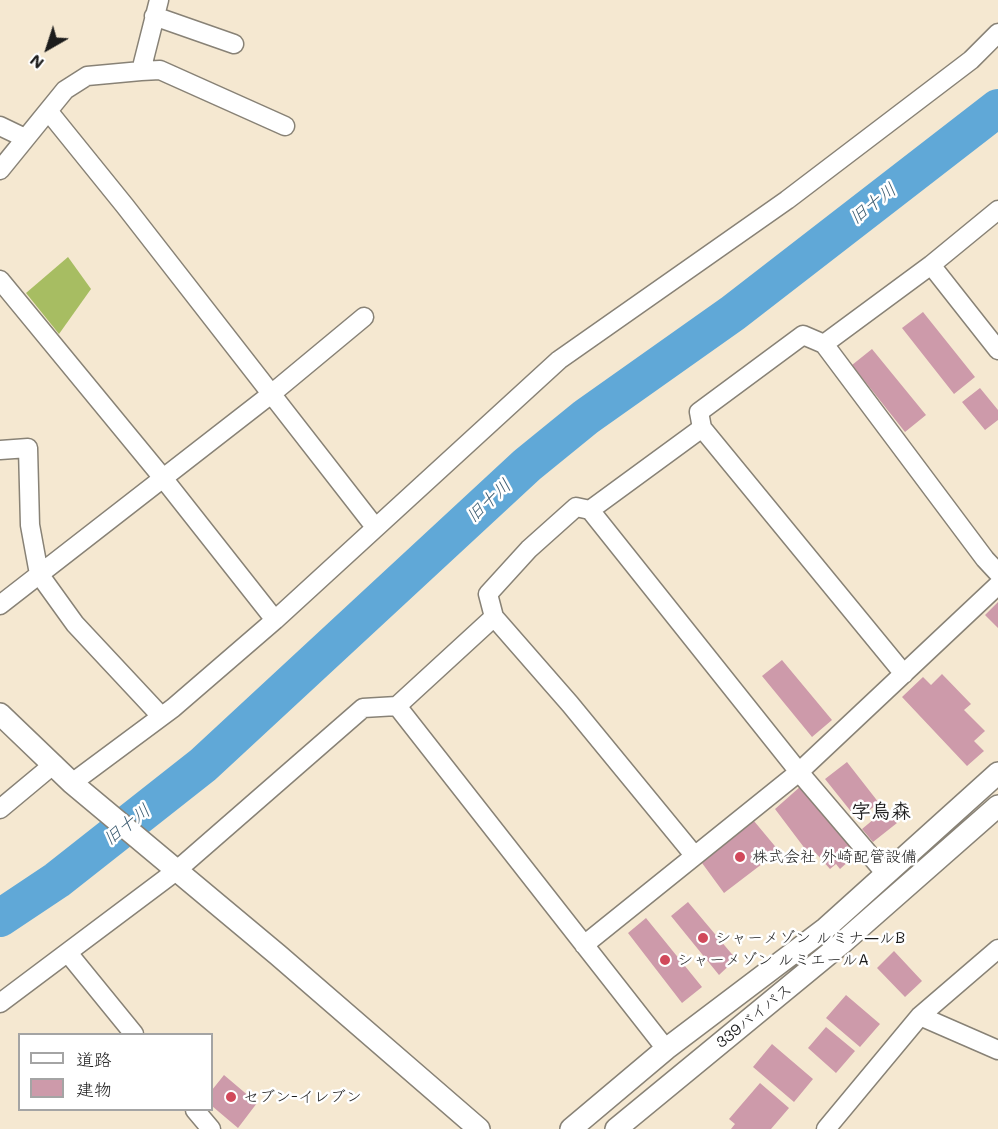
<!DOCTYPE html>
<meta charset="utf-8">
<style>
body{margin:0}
#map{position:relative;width:998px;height:1129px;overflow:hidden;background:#f5e8d1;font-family:Mali,"Klee One",sans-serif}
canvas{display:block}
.legend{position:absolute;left:18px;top:1033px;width:195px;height:78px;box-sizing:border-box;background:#fff;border:2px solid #a4a4a4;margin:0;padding:8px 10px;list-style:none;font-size:18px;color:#1c1c1c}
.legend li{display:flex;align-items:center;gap:12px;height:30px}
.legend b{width:30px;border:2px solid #a4a4a4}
.north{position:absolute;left:18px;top:18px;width:60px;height:60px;-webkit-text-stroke:4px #fff;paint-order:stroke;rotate:219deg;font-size:16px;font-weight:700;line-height:24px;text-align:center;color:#1c1c1c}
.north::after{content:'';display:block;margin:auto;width:21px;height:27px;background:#1c1c1c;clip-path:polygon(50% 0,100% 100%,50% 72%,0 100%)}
</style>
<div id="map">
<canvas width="998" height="1129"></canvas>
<ul class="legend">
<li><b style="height:8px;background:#fff"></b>道路</li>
<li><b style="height:16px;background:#cd9aaa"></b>建物</li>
</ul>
<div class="north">N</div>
</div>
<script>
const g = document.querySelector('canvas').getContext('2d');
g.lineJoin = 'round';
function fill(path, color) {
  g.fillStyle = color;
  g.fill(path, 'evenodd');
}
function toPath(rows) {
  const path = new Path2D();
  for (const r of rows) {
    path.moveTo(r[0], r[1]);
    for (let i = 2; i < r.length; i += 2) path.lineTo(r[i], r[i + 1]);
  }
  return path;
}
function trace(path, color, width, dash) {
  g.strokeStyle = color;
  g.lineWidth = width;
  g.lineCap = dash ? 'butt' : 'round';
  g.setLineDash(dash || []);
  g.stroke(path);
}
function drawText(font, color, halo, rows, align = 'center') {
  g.font = font + ' Mali,"Klee One",sans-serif';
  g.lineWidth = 5;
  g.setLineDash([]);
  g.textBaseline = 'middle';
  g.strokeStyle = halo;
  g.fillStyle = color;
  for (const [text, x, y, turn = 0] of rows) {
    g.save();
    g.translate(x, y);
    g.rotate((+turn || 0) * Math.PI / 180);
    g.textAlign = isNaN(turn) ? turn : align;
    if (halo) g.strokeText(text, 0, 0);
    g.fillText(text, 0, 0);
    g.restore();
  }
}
fill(toPath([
 [68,257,91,289,59,334,26,293]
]), '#a7bd62');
trace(toPath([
 [0,918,57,880,203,765,527,465,586,417,733,313,998,108]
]), '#60a8d7', 38);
fill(toPath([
 [923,312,975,377,954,394,902,328],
 [872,349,926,415,905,432,852,365],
 [980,388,998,410,998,420,985,430,962,402],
 [998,602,998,628,985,615],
 [782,660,832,720,812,737,762,676],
 [942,674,971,704,964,710,985,731,974,741,984,751,967,766,902,697,923,677,931,685],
 [847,762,879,803,857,819,825,779],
 [801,786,852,849,847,854,851,859,840,869,836,864,830,869,813,850,809,854,775,809],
 [886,809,897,823,873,842,862,829],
 [754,821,779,851,724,893,702,863],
 [688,902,736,959,719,975,671,916],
 [646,918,702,987,682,1003,628,933],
 [894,951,922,981,905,997,877,968],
 [846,995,880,1024,860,1047,826,1018],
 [826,1027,855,1051,836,1073,808,1048],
 [772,1044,813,1079,794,1102,753,1067],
 [224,1075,257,1103,238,1128,212,1106,212,1090],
 [760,1083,789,1108,771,1129,731,1129,735,1124,729,1119]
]), '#cd9aaa');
const minor = toPath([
 [154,16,234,44],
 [141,71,160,70,285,126],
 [49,112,125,206,375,527],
 [0,126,25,138],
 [0,170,65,90,87,76,141,71,159,0],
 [998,210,931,265,824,344,985,559,998,573],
 [931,265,998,350],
 [0,280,163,478,275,620],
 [702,428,699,412,803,335,824,344],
 [0,450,28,448,30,525,39,574,75,624,161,716],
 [0,605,270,395,364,317],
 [494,617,488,594,529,549,576,507,590,510],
 [72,783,173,708,275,620,559,360,787,200,971,60,998,33],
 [0,809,54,764],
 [886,874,799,772,590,510,702,428,904,674],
 [584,945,799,772,998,585],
 [68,953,134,1034],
 [0,1003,176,871,363,708,397,706],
 [920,1016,998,1050],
 [666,1049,397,706,494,617,570,704,694,855],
 [195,1110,211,1129],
 [826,1129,920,1016,998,949]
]);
const tertiary = toPath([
 [0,714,72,783,278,955,479,1129],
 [571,1129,666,1049,826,928,998,773],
 [616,1129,841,944,998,806]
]);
trace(minor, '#888276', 21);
trace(tertiary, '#888276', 24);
trace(minor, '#fff', 18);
trace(tertiary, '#fff', 21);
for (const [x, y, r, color] of [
 [740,857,6,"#d1495b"],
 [703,938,6,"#d1495b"],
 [665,960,6,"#d1495b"],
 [231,1097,6,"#d1495b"]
]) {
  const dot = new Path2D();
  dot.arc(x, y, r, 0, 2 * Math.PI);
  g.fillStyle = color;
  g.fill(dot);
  trace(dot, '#fff', 2);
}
drawText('16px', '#1c1c1c', '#fff', [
 ["株式会社 外崎配管設備",752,857],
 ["シャーメゾン ルミナ―ルB",715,938],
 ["シャーメゾン ルミエールA",677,960],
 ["セブン-イレブン",243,1097]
], 'left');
drawText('16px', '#1c1c1c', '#fff', [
 ["339バイパス",754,1016,-39]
]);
drawText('italic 18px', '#3b5b70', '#fff', [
 ["旧十川",873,204,-38],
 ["旧十川",489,501,-43],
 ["旧十川",127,825,-38]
]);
drawText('bold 20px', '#1c1c1c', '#fff', [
 ["字烏森",881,812]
]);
</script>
